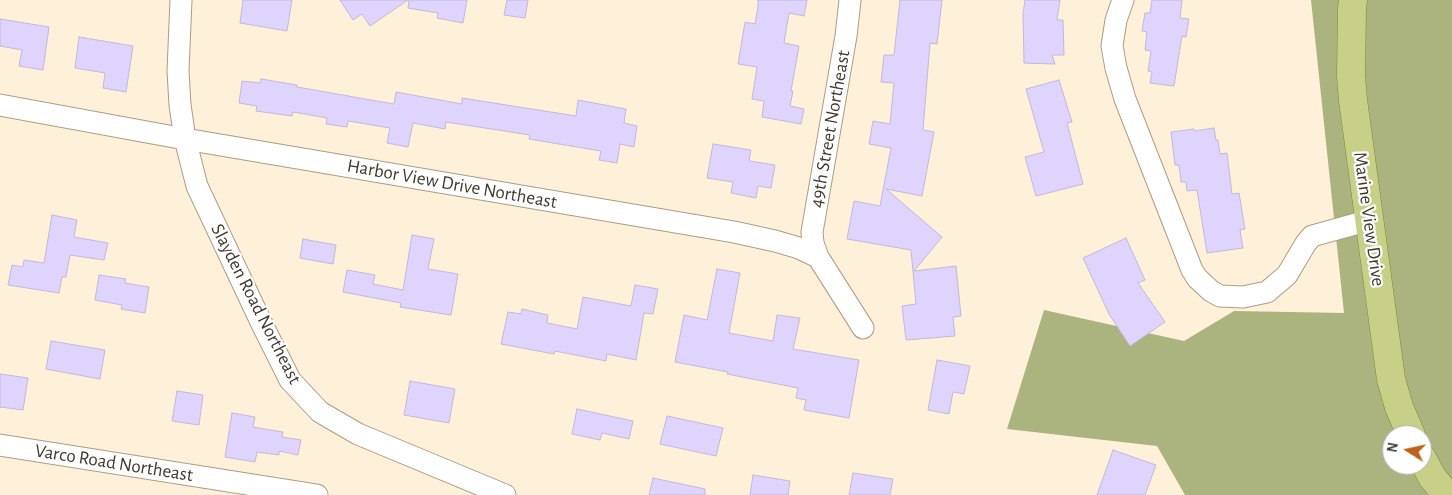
<!DOCTYPE html>
<style>
body{margin:0}
#map{position:relative;width:1452px;height:495px;overflow:hidden;background:#fef0d9;font-family:"Alegreya Sans",sans-serif}
canvas{display:block}
.north{position:absolute;left:1382px;top:425px;width:50px;height:50px;box-sizing:border-box;background:#fff;border:1px solid #b3afab;border-radius:50%;rotate:280deg;font-size:14px;font-weight:700;line-height:20px;text-align:center;color:#40382d}
.north::after{content:'';display:block;margin:auto;width:18px;height:22px;background:#be6017;clip-path:polygon(50% 0,100% 100%,50% 72%,0 100%)}
</style>
<div id="map">
<canvas width="1452" height="495"></canvas>
<div class="north">N</div>
</div>
<script>
const g = document.querySelector('canvas').getContext('2d');
g.lineJoin = 'round';
function fill(path, color) {
  g.fillStyle = color;
  g.fill(path, 'evenodd');
}
function toPath(rows) {
  const path = new Path2D();
  for (const r of rows) {
    path.moveTo(r[0], r[1]);
    for (let i = 2; i < r.length; i += 2) path.lineTo(r[i], r[i + 1]);
  }
  return path;
}
function trace(path, color, width, dash) {
  g.strokeStyle = color;
  g.lineWidth = width;
  g.lineCap = dash ? 'butt' : 'round';
  g.setLineDash(dash || []);
  g.stroke(path);
}
function drawText(font, color, halo, rows, align = 'center') {
  g.font = font + ' "Alegreya Sans",sans-serif';
  g.lineWidth = 4.5;
  g.setLineDash([]);
  g.textBaseline = 'middle';
  g.strokeStyle = halo;
  g.fillStyle = color;
  for (const [text, x, y, turn = 0] of rows) {
    g.save();
    g.translate(x, y);
    g.rotate((+turn || 0) * Math.PI / 180);
    g.textAlign = isNaN(turn) ? turn : align;
    if (halo) g.strokeText(text, 0, 0);
    g.fillText(text, 0, 0);
    g.restore();
  }
}
fill(toPath([
 [1311,0,1452,0,1452,495,1185,495,1157,446,1007,429,1044,310,1184,341,1234,311,1344,313],
 [1392,435,1422,435,1422,465,1392,465]
]), '#abb47f');
const building = toPath([
 [243,0,292,0,287,31,240,23,243,0],
 [340,0,408,0,370,26,362,14,353,20,340,0],
 [409,0,467,0,463,23,437,18,438,13,408,8,409,0],
 [507,0,528,0,525,18,504,15,507,0],
 [758,0,807,0,804,16,789,13,784,43,799,46,791,91,793,91,790,106,804,109,801,124,762,117,764,101,752,99,757,67,738,64,745,22,755,24,758,7,758,0],
 [900,0,942,0,937,44,930,43,923,130,934,132,922,196,886,189,942,237,914,271,956,266,961,316,953,317,955,336,906,340,902,306,916,304,911,250,847,239,854,201,880,206,891,148,869,144,873,121,890,124,894,83,881,82,884,55,894,55,900,0],
 [1025,0,1060,0,1057,20,1063,20,1064,55,1052,55,1055,64,1024,63,1023,14,1025,0],
 [1152,0,1182,0,1180,18,1189,19,1186,37,1182,36,1174,86,1150,83,1152,72,1148,71,1151,51,1145,50,1147,32,1142,31,1145,13,1150,13,1152,0],
 [0,19,49,27,43,70,19,66,22,50,0,46,0,19],
 [79,37,133,46,126,92,103,88,105,73,75,68,79,37],
 [261,79,297,85,297,87,394,104,396,92,462,104,462,98,576,116,578,100,626,109,624,123,637,126,634,147,620,144,617,163,599,160,601,151,529,139,530,135,446,122,445,129,413,123,408,147,387,143,390,128,348,121,347,127,326,124,327,118,293,112,292,116,256,111,257,106,239,103,242,81,260,83,261,79],
 [1059,80,1072,122,1067,123,1083,184,1036,196,1025,157,1044,152,1026,89,1059,80],
 [1214,128,1216,140,1218,140,1220,154,1227,153,1232,194,1239,193,1245,229,1240,230,1243,248,1207,253,1197,190,1187,191,1186,182,1181,182,1179,165,1175,165,1171,132,1194,129,1194,131,1214,128],
 [713,144,751,150,749,161,775,165,771,188,758,186,756,198,731,193,733,182,707,178,713,144],
 [52,215,77,220,74,237,108,243,104,260,70,255,66,277,62,277,59,293,8,285,12,265,23,267,24,260,44,263,52,215],
 [412,235,434,239,428,269,458,274,451,315,400,307,401,303,343,292,347,270,375,275,373,284,403,290,412,235],
 [1126,238,1145,280,1138,283,1165,322,1130,346,1109,314,1083,258,1126,238],
 [303,239,336,245,333,264,300,258,303,239],
 [717,269,740,273,729,333,773,341,777,315,800,318,793,349,859,360,849,418,804,410,806,400,796,398,798,388,727,374,728,372,675,362,684,315,707,320,717,269],
 [99,275,126,279,125,283,149,287,145,313,121,309,122,305,95,300,99,275],
 [635,285,658,289,653,314,644,313,636,360,607,354,606,361,555,351,554,354,501,344,508,312,521,314,522,309,548,315,547,323,577,329,583,297,631,306,635,285],
 [51,341,105,350,100,379,46,369,51,341],
 [937,360,970,366,964,394,953,392,949,414,928,410,937,360],
 [0,374,28,378,23,410,0,407,0,374],
 [410,381,455,389,449,423,404,415,410,381],
 [177,391,203,395,199,425,172,421,177,391],
 [577,409,633,421,629,439,602,433,600,440,572,434,577,409],
 [232,413,255,417,253,427,283,432,282,437,301,440,298,455,279,451,279,455,257,452,255,462,225,457,232,413],
 [667,416,723,428,716,456,660,444,667,416],
 [1113,450,1156,465,1145,495,1097,495,1113,450],
 [853,473,893,479,890,495,849,495,853,473],
 [753,475,790,481,788,495,750,495,753,475],
 [653,478,705,489,705,495,649,495,653,478]
]);
fill(building, '#dfd4fe');
trace(building, '#c0b9d6', 1);
const minor = toPath([
 [181,0,178,71,180,105,185,139,197,186,261,322,290,380,320,412,358,434,505,495],
 [1123,0,1116,20,1112,46,1116,68,1125,99,1192,270,1197,278,1211,291,1220,296,1243,297,1267,292,1287,275,1306,243,1312,236,1370,220],
 [0,105,185,139,734,232,775,241,799,248,818,257,863,328],
 [818,257,813,243,812,232,846,36,850,0],
 [0,445,317,495]
]);
const major = toPath([
 [1353,0,1352,9,1351,76,1353,100,1391,379,1399,407,1411,435],
 [1422,458,1432,477,1447,495]
]);
trace(minor, '#ad9c82', 23);
trace(major, '#808734', 29);
trace(minor, '#fff', 21);
trace(major, '#c8d088', 28);
drawText('19px', '#40382d', '#fff', [
 ["49th Street Northeast",830,129,-80],
 ["Harbor View Drive Northeast",452,184,10],
 ["Marine View Drive",1369,219,82],
 ["Slayden Road Northeast",256,304,63],
 ["Varco Road Northeast",114,463,9]
]);
</script>
